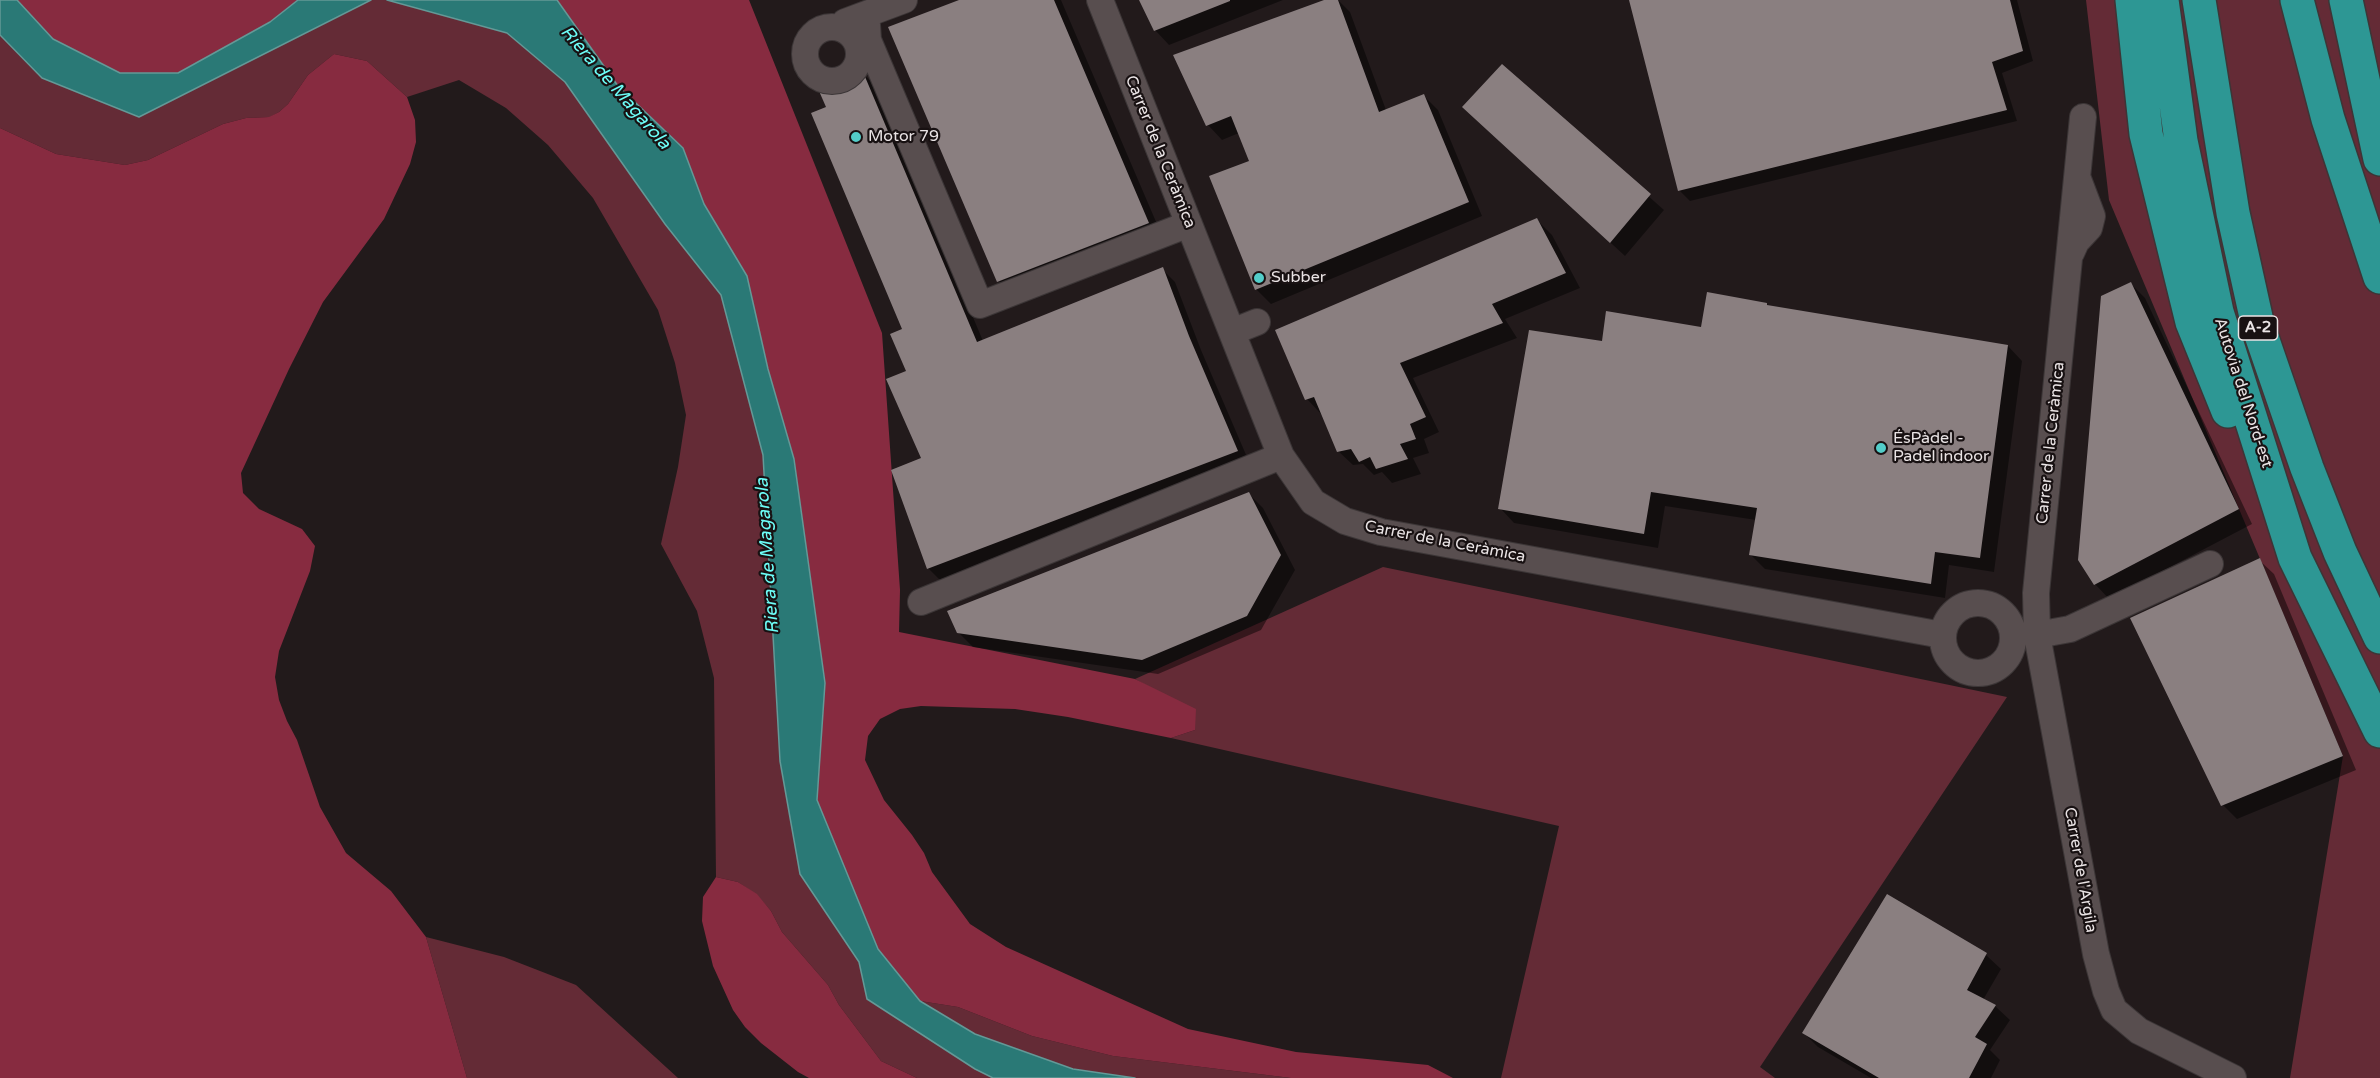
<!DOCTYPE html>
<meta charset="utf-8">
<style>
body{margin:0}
canvas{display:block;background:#221a1b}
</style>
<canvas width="2380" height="1078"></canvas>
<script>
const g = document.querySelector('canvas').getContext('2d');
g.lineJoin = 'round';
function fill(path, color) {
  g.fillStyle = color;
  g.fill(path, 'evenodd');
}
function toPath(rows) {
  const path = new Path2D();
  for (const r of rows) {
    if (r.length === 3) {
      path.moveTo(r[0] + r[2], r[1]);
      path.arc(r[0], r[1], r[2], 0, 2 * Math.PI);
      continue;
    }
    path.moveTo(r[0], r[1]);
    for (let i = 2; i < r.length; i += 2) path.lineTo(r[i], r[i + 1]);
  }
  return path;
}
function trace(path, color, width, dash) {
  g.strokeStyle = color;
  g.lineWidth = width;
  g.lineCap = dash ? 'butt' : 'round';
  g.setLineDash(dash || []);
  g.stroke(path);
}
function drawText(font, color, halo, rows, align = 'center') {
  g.font = font + ' "Varela Round",sans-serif';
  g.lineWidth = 4.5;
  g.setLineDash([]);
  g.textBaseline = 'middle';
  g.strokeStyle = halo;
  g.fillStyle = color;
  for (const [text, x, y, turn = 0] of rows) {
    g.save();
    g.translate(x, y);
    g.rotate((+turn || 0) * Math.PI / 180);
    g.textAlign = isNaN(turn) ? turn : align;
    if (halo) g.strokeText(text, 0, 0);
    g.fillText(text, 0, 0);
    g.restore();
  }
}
fill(toPath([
 [371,0,387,0,507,33,565,82,665,224,721,295,763,455,780,761,800,874,859,962,867,999,975,1069,993,1078,917,1078,881,1061,839,1005,828,985,782,932,771,911,757,895,738,882,716,877,714,678,697,611,661,544,678,467,686,415,675,363,658,310,593,198,548,145,506,108,459,80,407,97,367,61,334,54,308,75,288,104,279,112,270,117,246,118,223,124,148,160,125,165,56,154,0,128,0,35,42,78,139,117],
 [2086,0,2380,0,2380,1078,2290,1078,2343,756,2109,200],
 [1383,567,2007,697,1760,1067,1775,1078,1501,1078,1559,826,1171,738,1195,730,1153,689,1135,679],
 [426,937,504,957,576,985,678,1078,467,1078],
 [920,1001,958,1007,1032,1036,1113,1056,1291,1078,1135,1078,1073,1069,975,1034]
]), '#642b36');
fill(toPath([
 [17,0,298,0,270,22,178,73,120,73,53,39],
 [557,0,749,0,882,333,900,590,899,632,1135,679,1196,709,1195,730,1171,738,1068,717,1015,709,921,706,900,709,880,719,868,736,865,760,884,800,912,835,924,853,932,872,970,924,1006,947,1188,1029,1296,1052,1428,1065,1453,1078,1291,1078,1113,1056,1032,1036,958,1007,920,1001,878,949,817,800,825,683,794,459,768,369,747,276,704,204,683,148,618,86],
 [334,54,367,61,407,97,415,120,416,142,410,164,384,219,323,302,289,369,241,473,243,493,259,509,302,529,315,546,310,571,279,651,275,677,279,700,287,721,297,740,320,807,346,853,391,891,426,937,467,1078,0,1078,0,128,56,154,125,165,148,160,223,124,246,118,269,117,279,112,288,104,308,75],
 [716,877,738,882,757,894,771,911,782,932,828,985,839,1005,881,1061,917,1078,809,1078,798,1072,761,1043,745,1027,733,1010,713,966,702,921,703,897]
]), '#872b40');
const water = toPath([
 [0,0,17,0,53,39,120,73,178,73,270,22,298,0,371,0,139,117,42,78,0,35,0,0],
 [387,0,557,0,618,86,683,148,704,204,747,276,768,369,794,459,825,683,817,800,878,949,920,1001,975,1034,1073,1069,1135,1078,993,1078,975,1069,867,999,859,962,800,874,780,761,763,455,721,295,665,224,565,82,507,33,387,0]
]);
fill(water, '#2a7976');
trace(water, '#649997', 1.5);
fill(toPath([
 [963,0,1061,0,1163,238,1013,296,999,281],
 [1141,0,1283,0,1169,45,1155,30],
 [1328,0,1338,0,1350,12,1386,110,1424,96,1438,110,1482,216,1271,304,1256,289,1211,177,1251,162,1239,133,1222,140,1208,125],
 [1631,0,2017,0,2033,61,2002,73,2017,121,1690,201,1679,190],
 [1502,66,1664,210,1625,256,1478,121],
 [863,74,876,86,983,341,1162,269,1175,282,1201,350,1250,464,941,581,928,568,923,459,904,330,828,108],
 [1537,220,1552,235,1580,288,1505,319,1517,338,1413,378,1439,432,1424,439,1429,453,1413,458,1421,474,1392,483,1382,472,1374,475,1363,464,1353,465,1338,451,1321,414,1307,399],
 [2131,284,2145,298,2252,524,2109,599,2095,584],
 [1767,304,1769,307,2008,346,2022,361,1994,572,1949,565,1945,598,1765,569,1751,555,1756,520,1665,506,1658,548,1514,523,1500,508,1603,342,1702,329],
 [1249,494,1263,508,1295,570,1261,630,1158,674,973,647,958,632],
 [2259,560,2274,574,2356,770,2237,819,2223,805],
 [1888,896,1986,955,2001,969,1983,1000,1995,1006,2010,1020,1990,1050,2000,1060,1991,1078,1871,1078,1818,1047,1803,1032]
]), '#0007');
fill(toPath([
 [959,0,1054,0,1149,223,997,282,888,27],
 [1139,0,1230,0,1230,1,1154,31],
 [1324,0,1338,0,1379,112,1424,94,1469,202,1255,290,1209,176,1249,161,1231,116,1206,126,1173,55],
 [1629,0,2010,0,2023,51,1992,62,2007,110,1678,191],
 [1502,64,1651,194,1610,243,1462,107],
 [863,72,977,342,1163,267,1189,336,1238,451,927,569,891,470,921,458,886,379,906,371,890,334,902,329,811,113,826,107,819,91],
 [1537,218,1566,273,1492,304,1503,323,1400,363,1426,417,1410,424,1416,439,1400,444,1408,459,1376,469,1370,457,1359,462,1351,449,1337,452,1314,397,1305,400,1275,330],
 [2131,282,2239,509,2094,585,2078,560,2101,296],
 [1707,292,1767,303,1767,305,2008,345,1980,558,1935,552,1931,584,1749,555,1757,508,1651,492,1644,534,1498,509,1529,330,1602,341,1606,311,1701,327],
 [1249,492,1281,555,1247,616,1142,660,957,633,947,611],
 [2260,558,2343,756,2221,806,2130,618],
 [1887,894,1987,953,1967,990,1996,1005,1975,1037,1987,1044,1969,1078,1879,1078,1802,1033]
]), '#8a7f80');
const minor = toPath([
 [1100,0,1281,456,1313,502,1345,521,1381,532,1942,635],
 [845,22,904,0],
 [867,25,868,40,980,305,1189,224],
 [832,54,27],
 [2083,117,2036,593,2037,635,2096,954,2106,991,2114,1010,2139,1031,2233,1078],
 [2071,253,2076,242,2089,228,2092,216,2078,179],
 [1232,332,1257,322],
 [921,602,1281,456],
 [1978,638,35],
 [2037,635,2070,629,2210,564]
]);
const highway = toPath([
 [2132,0,2146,134,2192,322,2228,411],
 [2162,0,2181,141,2217,312,2295,558,2380,731],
 [2199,0,2233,213,2258,326,2307,468,2340,552,2380,637],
 [2297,0,2328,119,2380,277],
 [2346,0,2380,159]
]);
trace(minor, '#3c3637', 28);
trace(highway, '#3c3637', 36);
trace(minor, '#584e4f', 26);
trace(highway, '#2d9794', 33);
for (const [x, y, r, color] of [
 [856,137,6,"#53cdc9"],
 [1259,278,6,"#53cdc9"],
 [1881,448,6,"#53cdc9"]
]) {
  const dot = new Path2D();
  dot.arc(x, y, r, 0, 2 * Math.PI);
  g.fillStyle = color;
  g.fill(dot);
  trace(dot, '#181112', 2);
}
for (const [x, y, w] of [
 [2258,328,39]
]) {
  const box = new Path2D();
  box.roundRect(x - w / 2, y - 12, w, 24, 4.5);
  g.fillStyle = '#181112';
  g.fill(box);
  trace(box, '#eae4e5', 1.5);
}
drawText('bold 15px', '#eae4e5', null, [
 ["A-2",2258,328]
]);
drawText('16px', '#eae4e5', '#181112', [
 ["Motor 79",868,137],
 ["Subber",1271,278],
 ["ÉsPàdel -",1893,439],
 ["Padel indoor",1893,457]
], 'left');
drawText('16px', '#eae4e5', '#181112', [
 ["Carrer de la Ceràmica",1160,152,68],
 ["Autovia del Nord-est",2243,393,72],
 ["Carrer de la Ceràmica",2051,443,-84],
 ["Carrer de la Ceràmica",1445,542,11],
 ["Carrer de l'Argila",2080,870,80]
]);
drawText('italic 18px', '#6dfef8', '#181112', [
 ["Riera de Magarola",615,88,49],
 ["Riera de Magarola",768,556,-94]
]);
</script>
